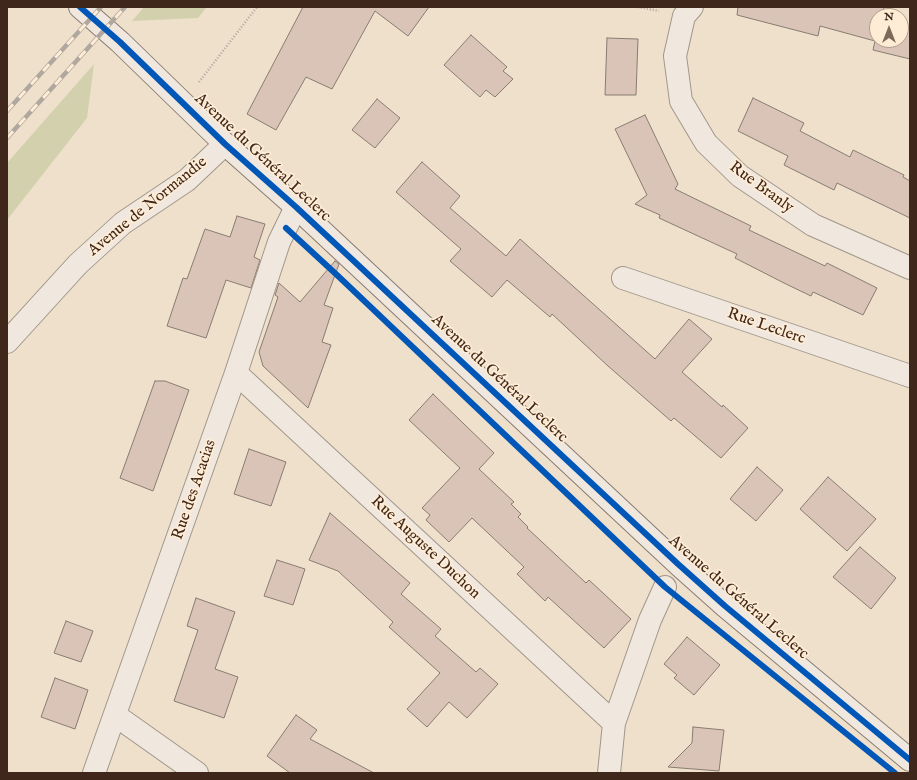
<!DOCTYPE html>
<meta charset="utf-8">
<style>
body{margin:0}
#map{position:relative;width:917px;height:780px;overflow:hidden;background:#efe0cc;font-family:"IM FELL English",serif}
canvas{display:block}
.frame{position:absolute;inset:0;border:8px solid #40271b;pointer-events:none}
.north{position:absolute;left:869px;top:8px;width:40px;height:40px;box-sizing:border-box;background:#feecd4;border:1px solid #b29d8a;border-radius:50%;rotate:0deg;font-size:11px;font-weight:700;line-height:16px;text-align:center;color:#40271b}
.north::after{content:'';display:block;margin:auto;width:14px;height:18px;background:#7d6859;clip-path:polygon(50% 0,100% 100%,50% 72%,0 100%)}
</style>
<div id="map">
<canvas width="917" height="780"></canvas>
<div class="frame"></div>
<div class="north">N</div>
</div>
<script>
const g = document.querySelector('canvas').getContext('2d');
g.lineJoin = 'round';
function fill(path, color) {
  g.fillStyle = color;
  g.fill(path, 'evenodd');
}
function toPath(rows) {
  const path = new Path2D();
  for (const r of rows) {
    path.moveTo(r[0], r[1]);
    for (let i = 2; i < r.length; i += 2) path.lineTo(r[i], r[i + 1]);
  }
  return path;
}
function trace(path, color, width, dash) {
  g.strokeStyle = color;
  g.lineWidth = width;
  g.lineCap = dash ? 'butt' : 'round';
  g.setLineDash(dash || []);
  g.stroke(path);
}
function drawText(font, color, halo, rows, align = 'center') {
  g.font = font + ' "IM FELL English",serif';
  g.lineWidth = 3.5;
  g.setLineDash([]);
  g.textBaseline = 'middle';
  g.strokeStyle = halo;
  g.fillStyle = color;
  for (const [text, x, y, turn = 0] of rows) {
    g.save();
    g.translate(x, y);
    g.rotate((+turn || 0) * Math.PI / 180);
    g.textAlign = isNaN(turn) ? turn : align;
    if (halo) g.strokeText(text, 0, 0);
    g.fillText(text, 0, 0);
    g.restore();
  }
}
fill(toPath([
 [144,7,207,7,198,18,132,21],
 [94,64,87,118,7,220,7,163]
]), '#d3d1ad');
const building = toPath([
 [303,7,429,7,408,36,375,11,332,89,306,77,276,130,247,114,303,7],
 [738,7,884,7,882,16,877,16,877,40,901,40,901,25,910,27,910,59,873,50,875,41,820,26,818,36,737,15,738,7],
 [471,35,507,67,503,71,513,79,495,97,486,90,480,97,444,65,471,35],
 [607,38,638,39,636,95,605,95,607,38],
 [753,98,804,123,800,131,850,157,853,150,904,175,903,177,910,181,910,218,837,183,834,190,784,165,788,156,738,131,753,98],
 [377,99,400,118,375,148,352,130,377,99],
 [645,115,678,184,675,189,751,226,749,230,825,266,827,263,877,288,863,315,813,292,811,296,786,284,735,258,737,254,659,218,660,215,635,204,647,195,615,129,645,115],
 [422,162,460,196,450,208,506,256,520,239,655,359,689,319,712,339,682,372,722,407,723,405,748,428,721,458,674,418,671,421,608,366,552,314,550,317,507,280,492,297,450,261,461,249,396,192,422,162],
 [237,216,265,224,254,257,260,260,251,288,226,280,206,338,167,326,183,278,187,279,205,229,230,237,237,216],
 [335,261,339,264,324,305,333,308,322,342,331,345,308,408,263,366,259,352,278,297,275,295,279,283,300,302,335,261],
 [155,381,165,381,189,390,153,491,120,478,155,381],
 [433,394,494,453,479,469,514,502,511,504,521,514,518,517,528,527,527,528,586,583,589,580,631,619,604,648,548,597,545,601,517,574,524,567,472,518,449,542,426,520,430,515,422,508,460,468,409,420,433,394],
 [249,449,286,462,271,506,234,494,249,449],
 [757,467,783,490,756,521,730,499,757,467],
 [828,477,876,519,847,551,800,509,828,477],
 [330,513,410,583,401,594,441,629,435,636,476,672,480,668,498,684,467,718,449,702,427,727,407,709,440,673,389,627,393,622,338,571,309,560,330,513],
 [860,547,896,578,871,609,833,577,860,547],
 [277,560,305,569,293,605,264,596,277,560],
 [196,598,235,612,215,669,238,677,224,718,174,701,198,630,187,626,196,598],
 [66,621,93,631,81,662,54,653,66,621],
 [687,637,720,665,694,695,674,678,677,675,664,664,687,637],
 [55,678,88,690,75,729,41,717,55,678],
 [296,715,317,730,310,739,374,773,290,773,267,756,296,715],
 [693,727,724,730,719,771,668,767,692,743,693,727]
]);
fill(building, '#dac4b7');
trace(building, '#887c71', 1);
const street = toPath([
 [692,7,684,16,675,56,681,101,706,143,740,176,813,225,910,268],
 [623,278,910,376],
 [7,342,78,264,123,223,187,180,225,144],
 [236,373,614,723],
 [115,715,197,773],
 [94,773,236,373,279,242,296,207],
 [609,773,614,723,650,620,665,587]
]);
const secondary = toPath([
 [80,7,120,42,225,144,296,207,678,564,725,606,910,760]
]);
trace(street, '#a19689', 24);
trace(secondary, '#887c71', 24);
trace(toPath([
 [638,7,659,11],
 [199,82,257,7]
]), '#b0a89f', 2.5, [1, 2]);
trace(street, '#f0e8df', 22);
trace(secondary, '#f0e8df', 22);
const rail = toPath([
 [7,111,101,7],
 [7,138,125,7]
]);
trace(rail, '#b0a89f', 4.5);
trace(rail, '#feecd4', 3, [9]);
trace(toPath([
 [80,7,120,42,225,144,296,207,678,564,725,606,910,760],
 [286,228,337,275,665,587,895,773]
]), '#0057b8', 6);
drawText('16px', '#40271b', '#feecd4', [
 ["Avenue du Général Leclerc",262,158,43],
 ["Rue Branly",761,188,36],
 ["Avenue de Normandie",148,207,-39],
 ["Rue Leclerc",766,327,19],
 ["Avenue du Général Leclerc",499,379,43],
 ["Rue des Acacias",195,490,-71],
 ["Rue Auguste Duchon",425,548,43],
 ["Avenue du Général Leclerc",738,598,41]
]);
</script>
